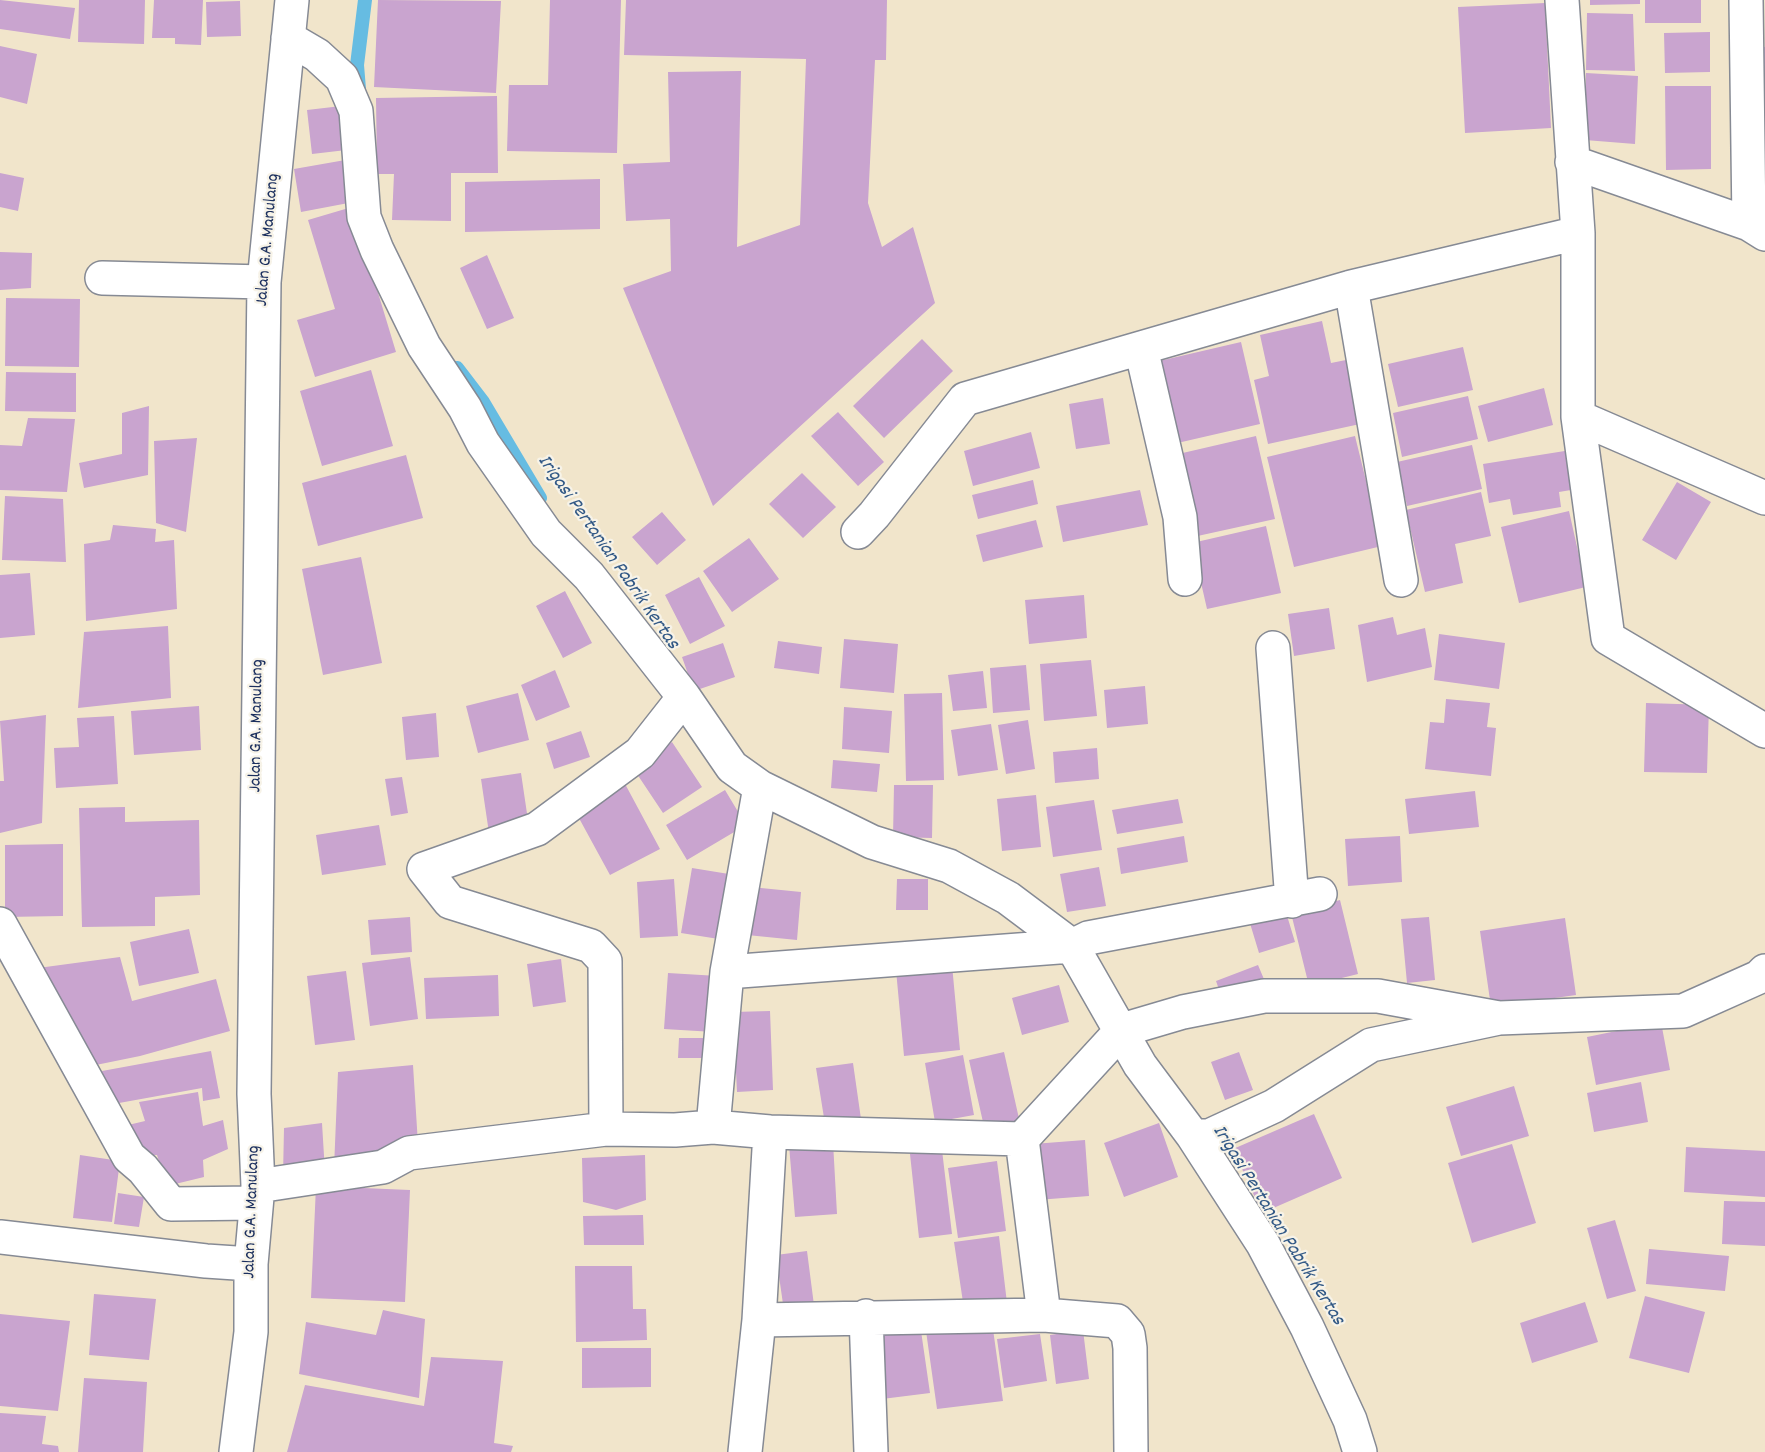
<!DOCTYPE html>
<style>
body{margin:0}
canvas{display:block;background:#f1e5cb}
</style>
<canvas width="1765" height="1452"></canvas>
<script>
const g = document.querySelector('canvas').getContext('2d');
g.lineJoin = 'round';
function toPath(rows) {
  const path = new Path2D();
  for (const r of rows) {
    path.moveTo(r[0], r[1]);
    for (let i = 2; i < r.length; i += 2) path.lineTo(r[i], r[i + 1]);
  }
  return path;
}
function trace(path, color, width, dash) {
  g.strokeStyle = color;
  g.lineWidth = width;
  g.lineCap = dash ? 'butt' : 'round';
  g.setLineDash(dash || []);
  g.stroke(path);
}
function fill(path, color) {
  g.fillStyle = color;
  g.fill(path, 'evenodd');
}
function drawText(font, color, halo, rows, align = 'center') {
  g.font = font + ' Dekko,sans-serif';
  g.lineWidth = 4.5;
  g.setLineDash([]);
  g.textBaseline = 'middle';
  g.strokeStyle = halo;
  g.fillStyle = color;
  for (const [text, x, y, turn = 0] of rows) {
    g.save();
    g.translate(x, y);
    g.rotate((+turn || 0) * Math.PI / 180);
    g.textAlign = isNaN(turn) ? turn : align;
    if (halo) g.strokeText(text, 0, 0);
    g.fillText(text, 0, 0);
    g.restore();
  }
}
trace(toPath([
 [359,89,357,65,365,0],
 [457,368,483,402,540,498]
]), '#66bce2', 14);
fill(toPath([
 [0,0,75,8,70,39,0,29],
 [79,0,145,0,144,44,78,42],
 [154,0,203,0,201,45,175,44,175,38,152,38],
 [378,0,501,1,496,93,374,87],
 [550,0,621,0,617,153,507,151,509,85,548,85],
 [626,0,887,0,886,60,875,60,868,203,882,247,913,227,935,303,713,506,623,288,671,271,670,219,626,221,623,164,670,162,668,72,741,71,737,247,800,225,806,59,624,55],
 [1590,0,1640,0,1640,4,1590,5],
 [1645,0,1701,0,1701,23,1645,23],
 [240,1,241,36,207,37,206,2],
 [1545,3,1551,128,1465,133,1458,7],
 [1587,13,1633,14,1635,71,1586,70],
 [1710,32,1710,72,1665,73,1664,33],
 [0,46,37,54,27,104,0,97],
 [1753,47,1765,47,1765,108,1758,109],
 [1586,73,1638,76,1635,144,1585,140],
 [1665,86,1711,86,1711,169,1666,170],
 [497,96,498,173,451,173,451,221,392,220,394,174,377,174,376,98],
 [350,105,355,149,312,154,307,110],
 [351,159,359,201,301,212,294,169],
 [0,173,24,178,18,211,0,207],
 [600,179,600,229,465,232,465,182],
 [352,207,396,352,315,377,297,320,335,309,308,220],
 [0,252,32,253,31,288,0,290],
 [487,255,514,318,487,329,460,268],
 [6,298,80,299,79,367,5,366],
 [1322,321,1331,363,1346,360,1360,424,1268,444,1254,380,1269,376,1260,335],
 [922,339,953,371,884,438,853,406],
 [1241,342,1260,424,1173,444,1155,362],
 [1463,347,1473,390,1398,407,1388,364],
 [371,370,393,446,322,466,300,391],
 [6,372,76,373,76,412,5,411],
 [1544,388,1553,425,1488,442,1478,406],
 [1468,396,1478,439,1402,457,1393,413],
 [1103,398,1110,444,1076,449,1069,404],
 [149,406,148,475,84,488,79,463,122,454,122,413],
 [838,412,884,462,858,486,811,436],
 [28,418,75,419,67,492,0,490,0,445,22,446],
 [1031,432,1040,468,973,486,964,451],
 [1256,436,1275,519,1193,537,1174,455],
 [1355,436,1382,546,1294,567,1267,457],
 [197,438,186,532,156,523,154,441],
 [1472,445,1482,489,1407,506,1397,462],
 [1571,450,1577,489,1559,492,1561,507,1513,515,1510,499,1489,503,1483,464],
 [406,455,423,518,318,546,302,483],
 [802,473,836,507,803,538,769,504],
 [1033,480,1038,504,978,519,972,495],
 [1677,482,1711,502,1676,560,1642,540],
 [1140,490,1148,525,1063,542,1056,506],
 [1481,492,1491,536,1455,544,1463,583,1425,592,1406,510],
 [5,496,63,499,66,562,2,560],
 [1569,511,1586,587,1519,603,1501,527],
 [662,512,686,540,657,565,632,537],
 [1036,520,1043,547,983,562,976,535],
 [113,525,156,529,155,542,174,540,177,609,86,621,84,544,110,540],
 [1266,526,1281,593,1207,609,1192,543],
 [749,538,779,579,732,612,703,571],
 [361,557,382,663,323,675,302,569],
 [30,573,35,635,0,638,0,575],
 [699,577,725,626,690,644,665,595],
 [565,591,592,643,563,658,536,606],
 [1084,595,1087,638,1029,644,1025,600],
 [1329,608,1335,649,1294,656,1288,614],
 [1393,617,1397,635,1425,628,1432,667,1367,682,1358,625],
 [168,626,171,698,78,708,84,632],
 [1439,634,1505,643,1499,689,1434,680],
 [844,639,898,644,894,693,840,688],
 [778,641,822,647,819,674,774,668],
 [723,643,735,677,694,691,682,657],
 [1091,660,1097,716,1044,721,1040,664],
 [1026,665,1030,710,993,713,990,668],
 [555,670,570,707,536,721,521,685],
 [983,671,987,708,953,711,948,675],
 [1145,686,1148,724,1107,728,1104,690],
 [518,693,529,740,478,753,466,706],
 [942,693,944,780,906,781,904,694],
 [1446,699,1490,703,1487,727,1496,728,1491,776,1425,769,1430,722,1444,723],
 [1646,703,1709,705,1707,773,1644,772],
 [199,706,201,750,134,755,131,711],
 [844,707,892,711,889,753,842,749],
 [436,713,439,757,406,760,402,717],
 [46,715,42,823,0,833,0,781,4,781,0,721],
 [114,716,118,784,56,788,54,748,79,747,77,718],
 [1028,720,1035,769,1006,774,998,725],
 [991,724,998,770,958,776,951,730],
 [581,731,590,757,554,769,546,743],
 [672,742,702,787,663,813,633,768],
 [1097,748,1099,779,1055,783,1053,752],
 [833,760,880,764,877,792,831,788],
 [521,773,529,827,489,833,481,779],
 [402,777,408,813,391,816,385,779],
 [624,782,660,849,610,875,574,809],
 [894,785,933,785,932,838,893,837],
 [725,790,746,825,687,860,666,825],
 [1475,791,1479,827,1409,834,1405,799],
 [1036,795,1041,847,1002,851,997,799],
 [1178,799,1183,823,1117,834,1112,810],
 [1094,800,1102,850,1053,857,1046,807],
 [125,807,125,822,199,820,200,895,155,897,155,926,82,927,79,808],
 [379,825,386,865,322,875,316,835],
 [1184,836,1188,862,1121,874,1117,848],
 [1400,836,1402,882,1348,886,1345,839],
 [63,844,63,916,5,917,5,845],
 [1099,867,1106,906,1067,912,1060,874],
 [692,868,735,875,725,940,681,933],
 [674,879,678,936,640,938,637,882],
 [897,879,928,879,928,910,896,910],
 [751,887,801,892,797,940,747,935],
 [1340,900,1358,974,1309,986,1291,913],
 [1285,909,1295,942,1259,953,1249,920],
 [410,917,412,952,371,955,368,920],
 [1429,917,1435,980,1407,983,1401,919],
 [1565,918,1576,995,1491,1007,1480,931],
 [189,929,199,973,139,986,130,942],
 [120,957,132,1001,216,979,230,1031,140,1056,86,1067,38,968],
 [410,957,418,1019,370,1026,362,963],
 [561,959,566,1002,533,1007,527,964],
 [952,965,960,1050,904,1056,896,970],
 [1258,965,1266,984,1223,1001,1216,981],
 [346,971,355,1040,315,1045,307,976],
 [668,973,718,976,714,1032,664,1029],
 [498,975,499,1016,426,1019,424,978],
 [1059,985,1069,1022,1022,1035,1012,998],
 [770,1011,773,1090,737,1092,733,1012],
 [1661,1022,1670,1070,1596,1085,1587,1037],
 [679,1038,713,1038,712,1058,678,1058],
 [211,1051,220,1098,203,1101,202,1088,108,1105,102,1071],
 [1004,1052,1020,1123,985,1131,969,1060],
 [1239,1052,1253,1090,1225,1100,1211,1062],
 [963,1055,974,1115,935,1122,925,1063],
 [853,1063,861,1119,825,1124,816,1068],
 [413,1065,418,1144,334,1168,338,1072],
 [1641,1082,1648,1122,1594,1132,1587,1093],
 [1514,1086,1529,1136,1461,1156,1446,1107],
 [198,1092,203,1126,223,1120,228,1149,203,1160,204,1177,167,1186,157,1155,132,1156,124,1126,145,1121,139,1102],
 [1314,1114,1342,1178,1262,1213,1233,1149],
 [322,1123,325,1172,283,1176,284,1128],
 [1159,1123,1178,1177,1124,1197,1104,1143],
 [1085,1140,1089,1196,1037,1200,1033,1144],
 [833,1142,837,1214,795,1217,789,1145],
 [1512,1144,1536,1223,1472,1243,1448,1163],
 [1686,1147,1765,1151,1765,1197,1684,1192],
 [942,1150,952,1234,919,1238,910,1154],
 [80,1155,120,1161,112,1222,73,1218],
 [645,1155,646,1200,616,1210,583,1202,582,1158],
 [997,1161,1006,1231,958,1238,948,1168],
 [316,1186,410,1190,405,1302,311,1298],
 [118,1193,144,1197,139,1227,114,1224],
 [1724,1201,1765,1202,1765,1246,1722,1244],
 [643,1215,644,1245,584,1245,583,1216],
 [1615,1220,1636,1291,1607,1299,1587,1228],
 [999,1236,1007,1303,964,1309,954,1242],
 [1649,1249,1729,1256,1725,1291,1646,1284],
 [807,1251,815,1313,785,1318,776,1255],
 [575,1266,632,1266,633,1309,646,1309,647,1340,576,1342],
 [94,1294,156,1299,149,1360,89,1355],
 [1645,1296,1705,1312,1689,1373,1629,1358],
 [1585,1302,1598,1342,1532,1363,1520,1323],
 [383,1310,425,1319,419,1398,299,1374,306,1322,376,1335],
 [0,1314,70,1321,58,1411,0,1406],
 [992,1322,1003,1401,937,1409,926,1331],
 [920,1324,930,1393,882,1399,873,1331],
 [1083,1330,1089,1379,1056,1384,1050,1335],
 [1040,1334,1047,1381,1004,1388,997,1339],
 [582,1348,651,1348,651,1387,582,1388],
 [431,1357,503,1361,494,1443,513,1446,511,1452,287,1452,305,1385,424,1406],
 [84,1378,147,1382,143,1452,78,1452],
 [0,1413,46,1416,42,1444,58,1446,59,1452,0,1452]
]), '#c9a4cf');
const minor = toPath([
 [1562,0,1578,233,1578,417,1608,638,1765,731],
 [1746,0,1749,224],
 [288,38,317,55,342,78,356,111,364,217,377,250,424,346,465,408,483,443,546,533,589,576,684,697,732,767,760,787,872,842,949,866,1008,898,1072,946,1140,1065,1193,1136,1263,1244,1307,1327,1350,1420,1360,1452],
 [1572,162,1749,224,1765,234],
 [102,278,264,282],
 [1351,287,1401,580],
 [1141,348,1180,517,1185,579],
 [1578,417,1765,498],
 [858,532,874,515,965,399,1351,287,1578,233],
 [1273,648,1292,901],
 [0,924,129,1157,143,1169,171,1204,255,1203],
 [727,972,1072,946,1088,938,1320,894],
 [713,1127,727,972,760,787],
 [606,1129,605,961,591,946,450,902,424,869,537,829,640,753,684,697],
 [1193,1136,1209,1136,1274,1106,1371,1045,1499,1018,1683,1011,1759,977,1765,971],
 [1022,1139,1044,1315],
 [258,1186,383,1167,409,1153,606,1129,675,1130,713,1127,770,1132,1022,1139,1122,1030,1183,1012,1264,996,1378,996,1499,1018],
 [0,1237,206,1261,251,1264],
 [866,1316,871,1452],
 [759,1320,1044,1315,1117,1321,1128,1334,1130,1348,1131,1452],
 [236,1452,251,1332,251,1264,258,1186,254,1094,264,282,292,0],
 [745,1452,759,1320,770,1132]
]);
trace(minor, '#868a94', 36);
trace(minor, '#fff', 33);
drawText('18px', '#1b2f5e', '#f7f3e8', [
 ["Jalan G.A. Manulang",269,240,-85],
 ["Jalan G.A. Manulang",258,726,-89],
 ["Jalan G.A. Manulang",253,1212,-88]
]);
drawText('italic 20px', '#325986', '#f7f3e8', [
 ["Irigasi Pertanian Pabrik Kertas",607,553,55],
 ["Irigasi Pertanian Pabrik Kertas",1277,1226,58]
]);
</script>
